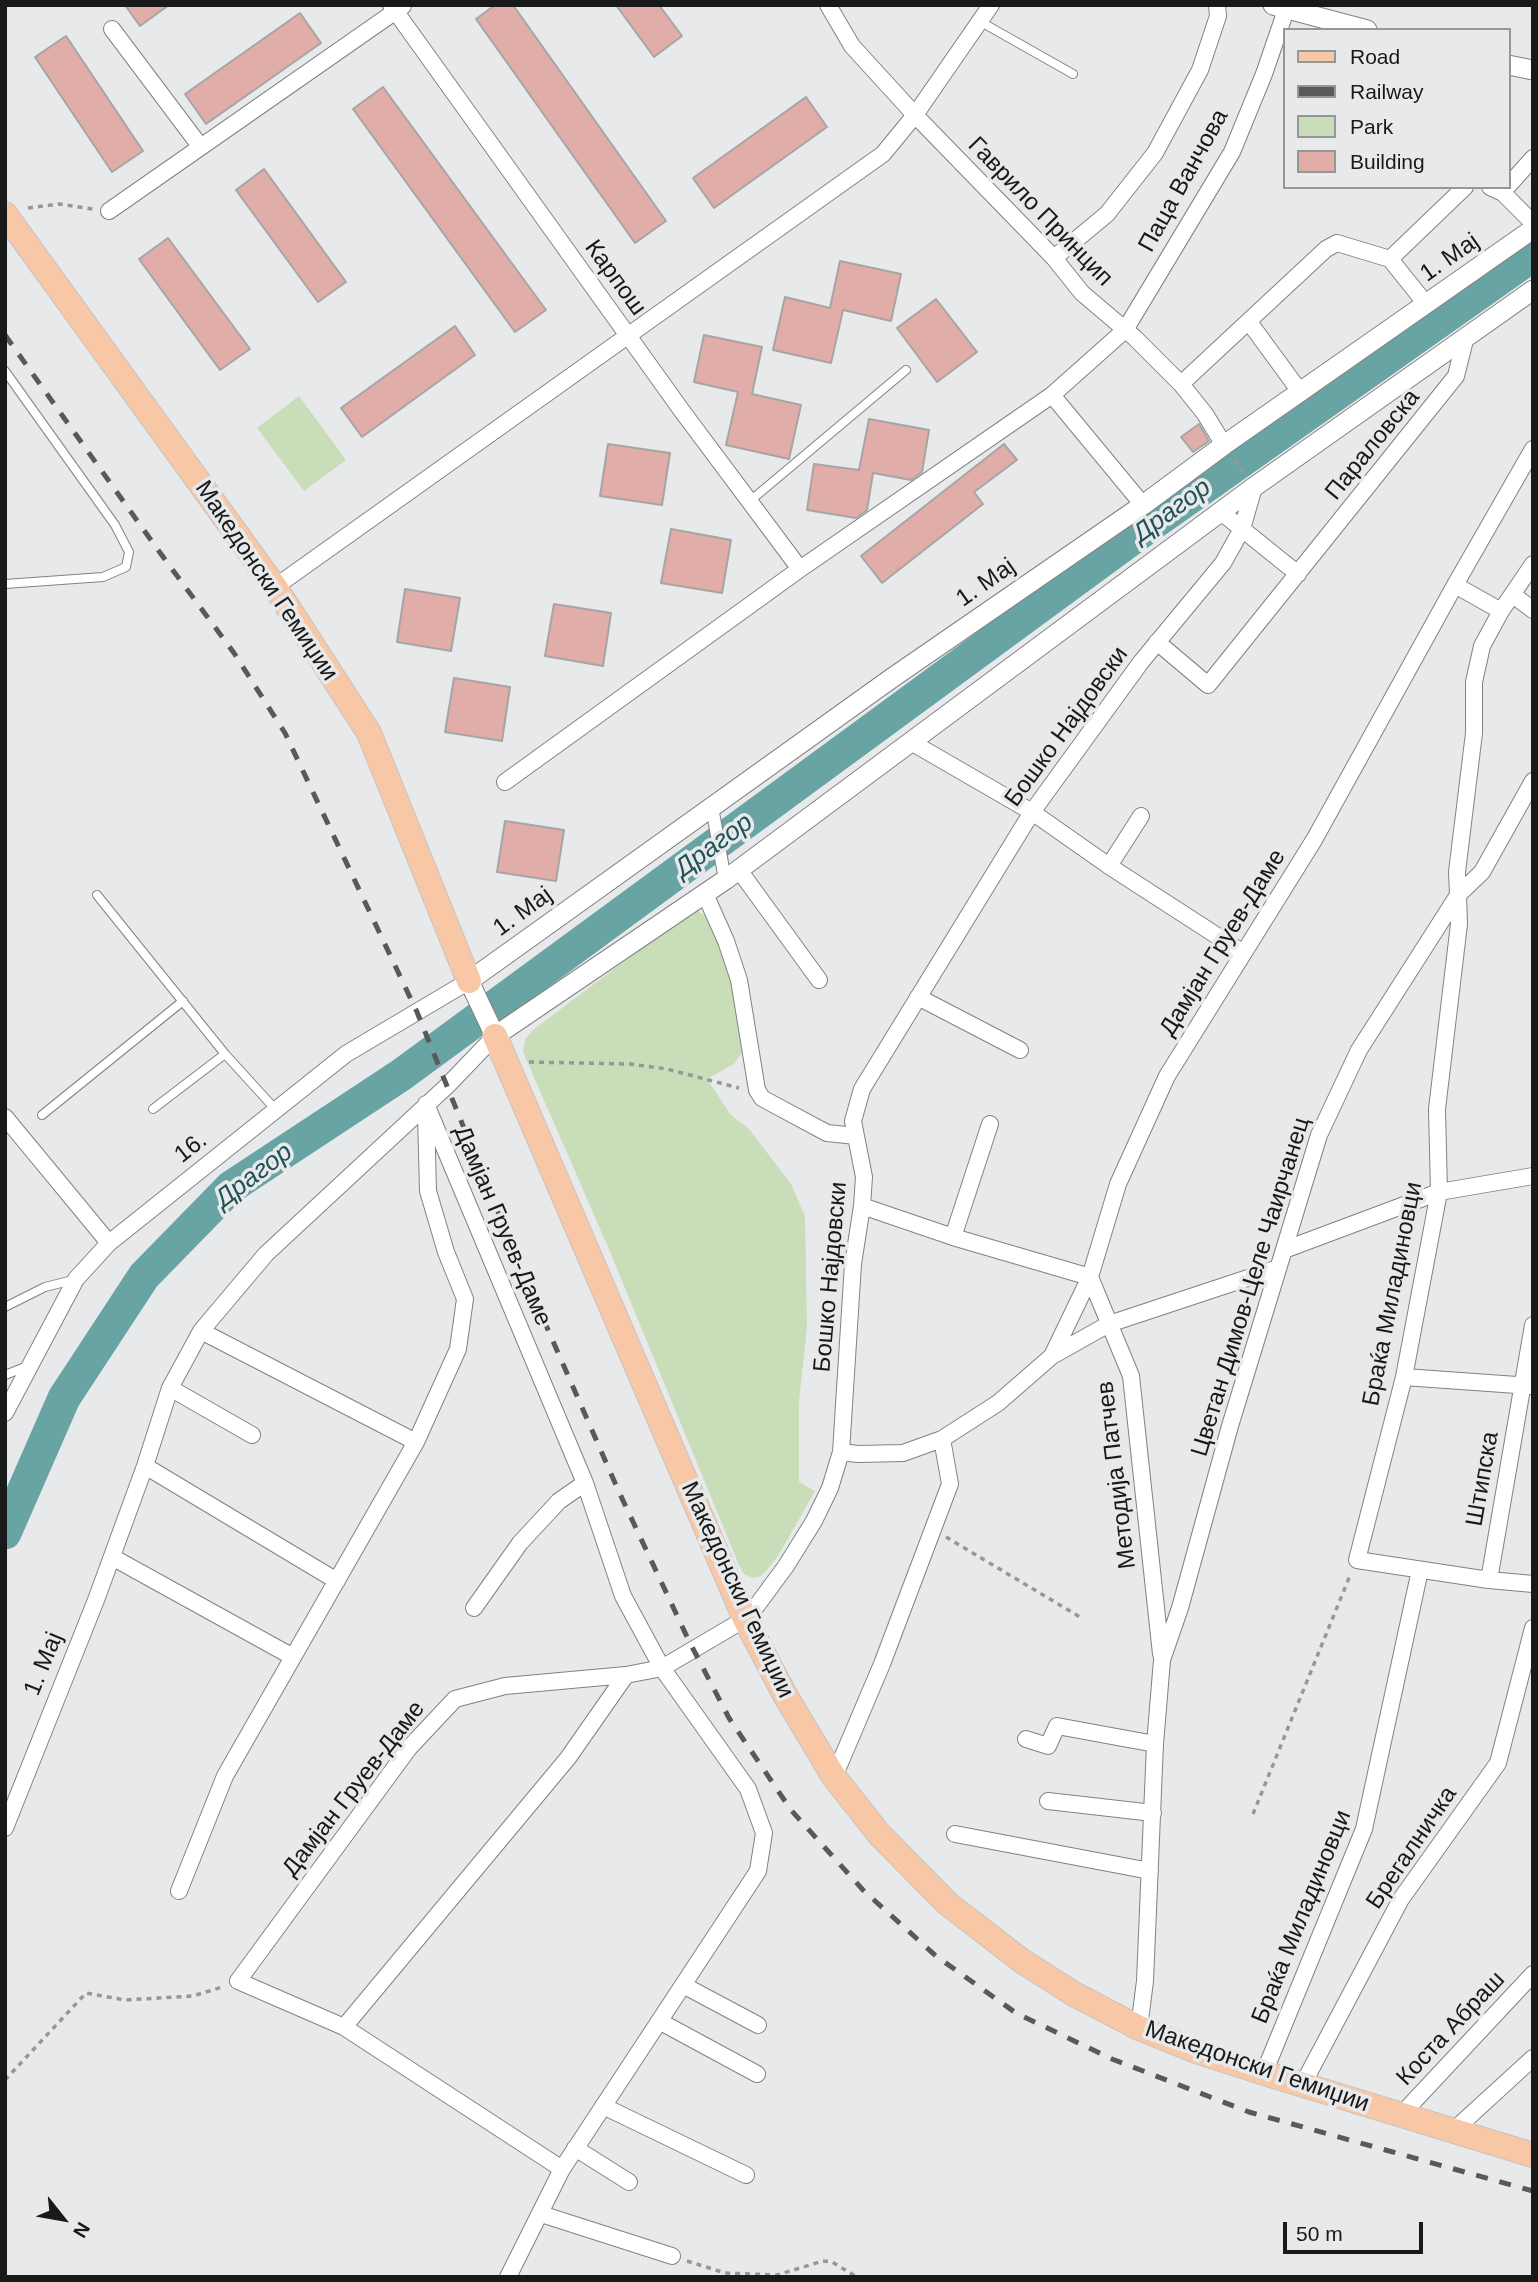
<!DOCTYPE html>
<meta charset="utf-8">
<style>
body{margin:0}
#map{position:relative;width:1538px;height:2282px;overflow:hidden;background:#e8e9eb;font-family:Arial,sans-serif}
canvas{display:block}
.frame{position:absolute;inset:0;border:7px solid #181919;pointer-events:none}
.legend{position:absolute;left:1283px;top:28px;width:228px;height:161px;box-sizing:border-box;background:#e8e9eb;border:2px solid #959697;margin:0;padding:9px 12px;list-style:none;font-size:21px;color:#181919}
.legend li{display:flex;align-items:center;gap:14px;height:35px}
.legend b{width:35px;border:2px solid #959697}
.north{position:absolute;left:28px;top:2184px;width:70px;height:70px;-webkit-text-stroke:5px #e8e9eb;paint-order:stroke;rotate:121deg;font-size:19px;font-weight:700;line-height:28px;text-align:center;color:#181919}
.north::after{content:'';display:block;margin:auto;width:24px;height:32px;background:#181919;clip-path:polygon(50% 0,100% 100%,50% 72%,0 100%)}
.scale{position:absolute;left:1283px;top:2222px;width:140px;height:32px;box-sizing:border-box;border:4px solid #181919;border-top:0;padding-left:9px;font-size:21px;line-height:24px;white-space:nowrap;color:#181919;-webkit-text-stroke:5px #e8e9eb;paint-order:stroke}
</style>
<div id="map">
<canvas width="1538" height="2282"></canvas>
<div class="frame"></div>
<ul class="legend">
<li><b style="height:9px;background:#f7c7a6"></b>Road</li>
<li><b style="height:9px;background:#585959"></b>Railway</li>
<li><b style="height:19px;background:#c9ddb8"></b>Park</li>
<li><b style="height:19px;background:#e1ada9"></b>Building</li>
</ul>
<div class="north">N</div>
<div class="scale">50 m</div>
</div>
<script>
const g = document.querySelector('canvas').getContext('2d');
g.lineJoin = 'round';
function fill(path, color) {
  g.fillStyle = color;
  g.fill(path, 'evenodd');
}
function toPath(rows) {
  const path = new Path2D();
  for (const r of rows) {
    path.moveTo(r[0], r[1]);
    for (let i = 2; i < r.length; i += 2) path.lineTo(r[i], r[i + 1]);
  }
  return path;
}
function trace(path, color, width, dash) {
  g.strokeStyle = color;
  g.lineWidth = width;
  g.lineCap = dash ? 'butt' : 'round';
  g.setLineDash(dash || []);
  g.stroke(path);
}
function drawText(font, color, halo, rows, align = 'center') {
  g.font = font + ' Arial,sans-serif';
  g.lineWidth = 7;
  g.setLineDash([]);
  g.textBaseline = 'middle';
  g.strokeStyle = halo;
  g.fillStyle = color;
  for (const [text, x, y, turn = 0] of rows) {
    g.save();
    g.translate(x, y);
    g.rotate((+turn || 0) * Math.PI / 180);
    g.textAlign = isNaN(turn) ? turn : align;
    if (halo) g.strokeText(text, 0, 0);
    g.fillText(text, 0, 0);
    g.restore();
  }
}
fill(toPath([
 [299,396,346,460,304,491,257,428],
 [692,910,697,910,708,918,720,945,733,989,744,1050,734,1064,707,1079,731,1115,749,1129,791,1184,805,1216,807,1327,799,1402,799,1482,815,1491,778,1556,766,1571,759,1577,753,1578,744,1574,739,1565,608,1247,523,1052,525,1039,533,1030]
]), '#c9ddb8');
trace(toPath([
 [5,1533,64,1398,144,1276,231,1187,401,1075,1148,527,1533,255]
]), '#69a4a5', 33);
const building = toPath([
 [125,5,169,5,140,26,125,5],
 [495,5,513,5,666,221,635,243,476,19,495,5],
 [616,5,659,5,682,36,654,57,616,5],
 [300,13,321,43,206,124,185,94,300,13],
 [66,36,143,151,112,172,35,57,66,36],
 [383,87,546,310,515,332,353,109,383,87],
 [806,97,827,127,714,208,693,178,806,97],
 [264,169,346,282,318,302,236,190,264,169],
 [168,238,250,349,220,370,139,259,168,238],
 [840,261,901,274,891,321,843,310,831,363,773,350,785,297,830,308,840,261],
 [936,299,977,352,937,382,897,328,936,299],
 [455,326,475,355,362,437,341,408,455,326],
 [704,335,762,347,752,394,801,405,789,459,726,445,738,392,694,382,704,335],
 [869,419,929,430,922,472,911,480,873,473,867,510,856,518,807,510,814,464,859,470,869,419],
 [1199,424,1209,441,1193,452,1181,437,1199,424],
 [608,444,670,453,662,505,600,496,608,444],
 [1004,444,1017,460,974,492,983,504,882,583,861,556,1004,444],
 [671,529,731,540,722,593,661,583,671,529],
 [405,589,460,598,451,651,397,642,405,589],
 [554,604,611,613,603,666,545,656,554,604],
 [454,678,510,687,502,741,445,732,454,678],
 [505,821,564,830,556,881,497,872,505,821]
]);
fill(building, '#e1ada9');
trace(building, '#a7a5a4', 2);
const service = toPath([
 [981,22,1073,74],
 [5,371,115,525,129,552,126,567,103,577,5,584],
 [750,501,906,370],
 [97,895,225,1054,276,1110],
 [153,1109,225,1054],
 [42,1115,183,1001],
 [5,1307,45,1287,73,1280],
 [5,1375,28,1366]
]);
const pedestrian = toPath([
 [712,807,725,880]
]);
const minor = toPath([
 [391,5,682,411,800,569],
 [828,5,852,46,915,115,1054,258,1082,293,1135,338,1181,384,1205,414,1224,445],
 [112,29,200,146],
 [1508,186,1533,158],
 [1490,187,1503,193,1533,223],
 [109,211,403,6],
 [1054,258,1107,214,1155,153,1200,70,1218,16,1217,5],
 [1390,259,1426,304],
 [1249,322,1301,393],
 [1181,384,1326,249,1337,243,1390,259,1465,187],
 [1052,395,1143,505],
 [1221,512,1298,574],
 [1455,585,1501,611],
 [275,587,883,154,915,115,991,5],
 [1513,595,1533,610],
 [1157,642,1208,685,1456,376,1466,336],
 [911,742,1032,812,1109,866,1242,952],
 [1533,781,1482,872,1458,895,1459,924,1437,1109,1439,1192,1404,1377,1357,1560,1489,1580,1533,1584],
 [505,782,800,569,1052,395,1125,330,1232,152,1264,74,1286,10],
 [1109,866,1141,816],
 [739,870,819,980],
 [705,894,726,941,739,980,757,1090,762,1098,771,1103,827,1133,856,1136],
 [918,997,1020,1050],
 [426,1104,585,1483,623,1596,662,1668,748,1789,764,1833,758,1871,562,2169,508,2277],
 [5,1117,109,1243],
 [862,1206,953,1237,1090,1277,1131,1376,1161,1654],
 [953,1237,990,1124],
 [1284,1250,1439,1192,1533,1176],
 [201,1331,416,1442],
 [1052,1356,1109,1324,1278,1268],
 [1404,1377,1531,1386],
 [170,1388,252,1435],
 [5,1413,76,1279,109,1243,346,1054,469,981],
 [841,1452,853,1264,862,1206,864,1177,853,1121,862,1089,1032,812,1141,662,1223,563,1242,529,1254,487],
 [145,1466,337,1581],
 [112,1557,293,1657],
 [1489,1580,1533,1325],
 [474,1608,520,1543,559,1501,585,1483],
 [1026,1739,1048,1746,1057,1726,1155,1744],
 [834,1777,882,1664,950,1484,942,1439],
 [1048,1801,1153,1813],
 [5,1828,96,1600,145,1466,170,1388,201,1331,266,1254,447,1086,495,1036],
 [955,1834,1150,1871],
 [179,1891,225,1776,416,1442,458,1349,465,1299,446,1252,428,1191,426,1115],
 [683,1985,758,2025],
 [659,2021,757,2074],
 [344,2027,568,1758,626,1675],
 [1139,2028,1145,1981,1155,1744,1162,1660,1180,1608,1230,1426,1319,1135,1359,1050,1458,895,1457,872,1474,733,1474,682,1482,646,1501,611,1533,564],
 [1264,2073,1364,1829,1420,1570],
 [1303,2084,1401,1899,1498,1763,1533,1628],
 [603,2106,746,2175],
 [1401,2115,1533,1974],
 [1452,2132,1533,2058],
 [575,2148,629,2182],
 [562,2169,344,2027,238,1981,409,1748,455,1699,505,1686,626,1675,662,1668,745,1619,758,1604,786,1566,814,1521,830,1488,841,1452,858,1454,903,1453,942,1439,998,1403,1052,1356,1090,1277,1118,1184,1167,1076,1314,840,1455,585,1533,449],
 [541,2214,672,2256]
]);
const tertiary = toPath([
 [1273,5,1367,30],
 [1508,65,1533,70],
 [1533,229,1224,445,1143,505,892,678,469,981,495,1036,725,880,1254,487,1533,290]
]);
const primary = toPath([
 [5,214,275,587,369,733,469,981],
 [495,1036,745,1619,785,1695,834,1777,879,1834,948,1904,1022,1961,1074,1994,1139,2028,1196,2051,1264,2073,1533,2155]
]);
trace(service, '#818283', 10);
trace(pedestrian, '#818283', 14);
trace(minor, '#818283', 18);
trace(tertiary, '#818283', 21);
trace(primary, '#c3c3c3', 26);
trace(toPath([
 [28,208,59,204,93,209],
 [1235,460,1244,474],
 [529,1062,630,1064,667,1069,739,1088],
 [946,1537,1080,1617],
 [1253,1814,1351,1573],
 [5,2080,86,1993,125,2000,193,1996,222,1987],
 [687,2261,725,2273,777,2275,823,2261,832,2262,857,2277]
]), '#969798', 3.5, [5, 5]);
trace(service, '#fff', 8);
trace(pedestrian, '#fff', 12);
trace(minor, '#fff', 16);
trace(tertiary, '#fff', 19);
trace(primary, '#f7c7a6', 24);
trace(toPath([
 [5,335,158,550,234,653,285,733,417,1012,517,1259,619,1492,689,1641,729,1718,791,1810,863,1890,936,1956,1016,2013,1112,2059,1249,2112,1533,2191]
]), '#585959', 5, [12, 12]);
drawText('24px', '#181919', '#e8e9eb', [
 ["Паца Ванчова",1184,181,-61],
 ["Гаврило Принцип",1040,212,46],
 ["1. Мај",1450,258,-35],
 ["Карпош",615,278,54],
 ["Параловска",1373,445,-51],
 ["Македонски Гемиџии",266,581,56],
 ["1. Мај",986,583,-35],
 ["Бошко Најдовски",1067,727,-54],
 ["1. Мај",523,912,-36],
 ["Дамјан Груев-Даме",1223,943,-58],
 ["16.",191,1148,-38],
 ["Дамјан Груев-Даме",502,1226,67],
 ["Бошко Најдовски",831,1277,-85],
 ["Цветан Димов-Целе Чаирчанец",1251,1287,-73],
 ["Браќа Миладиновци",1393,1294,-79],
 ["Методија Патчев",1117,1475,-97],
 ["Штипска",1483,1479,-80],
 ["Македонски Гемиџии",737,1590,65],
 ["1. Мај",44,1664,-68],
 ["Дамјан Груев-Даме",354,1789,-52],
 ["Брегалничка",1412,1848,-56],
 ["Браќа Миладиновци",1302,1917,-68],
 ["Коста Абраш",1451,2029,-47],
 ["Македонски Гемиџии",1257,2067,19]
]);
drawText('italic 26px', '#205455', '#e8e9eb', [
 ["Драгор",1172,511,-36],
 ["Драгор",714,846,-36],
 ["Драгор",254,1176,-37]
]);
</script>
